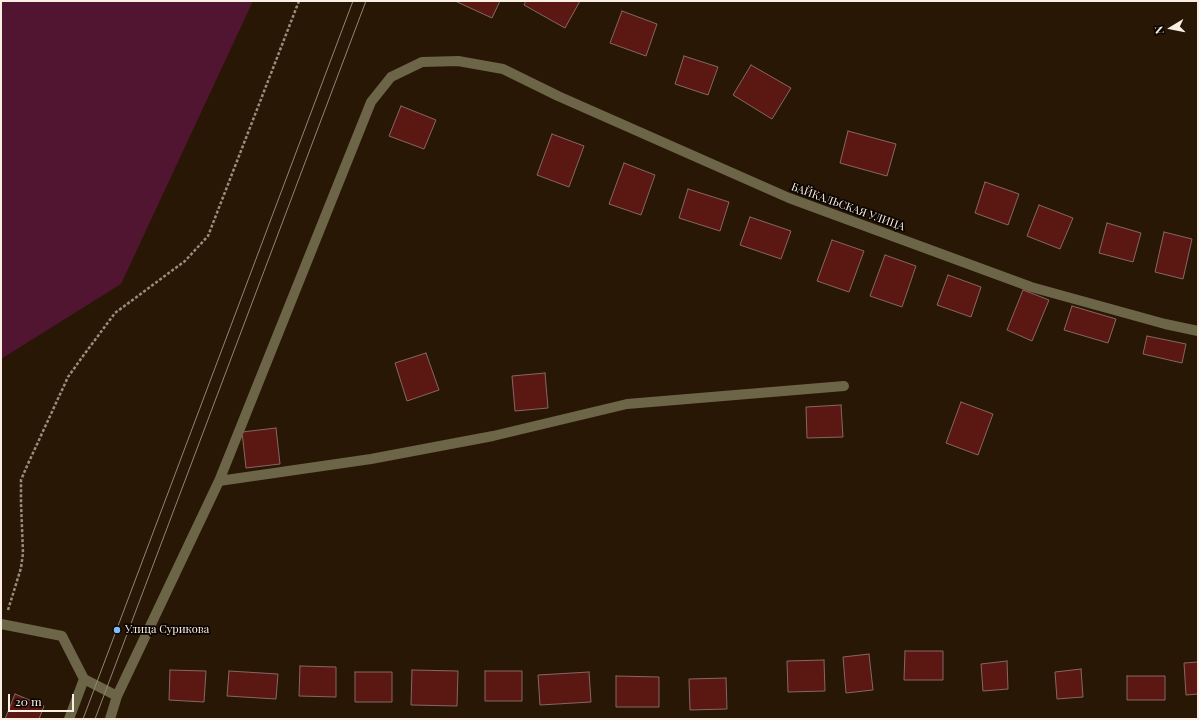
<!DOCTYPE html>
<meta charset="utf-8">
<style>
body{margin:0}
#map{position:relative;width:1199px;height:720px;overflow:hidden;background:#291706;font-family:"Playfair Display",serif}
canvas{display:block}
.frame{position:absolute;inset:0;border:2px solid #fbeee3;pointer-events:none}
.north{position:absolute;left:1151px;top:8px;width:40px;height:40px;-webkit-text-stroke:3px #0b0501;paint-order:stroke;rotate:260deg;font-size:11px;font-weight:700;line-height:16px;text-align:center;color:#fbeee3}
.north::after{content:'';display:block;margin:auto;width:14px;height:18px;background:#fbeee3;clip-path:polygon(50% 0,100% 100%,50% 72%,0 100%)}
.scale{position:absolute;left:8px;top:694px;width:66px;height:18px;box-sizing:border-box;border:2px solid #fbeee3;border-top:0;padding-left:5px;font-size:12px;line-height:14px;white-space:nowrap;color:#fbeee3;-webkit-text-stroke:3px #0b0501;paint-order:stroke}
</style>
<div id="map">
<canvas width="1199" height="720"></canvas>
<div class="frame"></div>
<div class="north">N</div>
<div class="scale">20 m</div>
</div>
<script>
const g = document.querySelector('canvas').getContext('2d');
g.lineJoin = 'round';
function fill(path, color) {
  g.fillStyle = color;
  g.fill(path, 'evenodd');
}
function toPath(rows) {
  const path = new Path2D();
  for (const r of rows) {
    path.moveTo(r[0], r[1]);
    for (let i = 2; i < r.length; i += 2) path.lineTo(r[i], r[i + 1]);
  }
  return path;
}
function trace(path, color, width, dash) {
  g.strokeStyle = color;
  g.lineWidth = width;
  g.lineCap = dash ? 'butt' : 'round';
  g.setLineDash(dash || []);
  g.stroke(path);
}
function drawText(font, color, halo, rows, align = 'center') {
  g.font = font + ' "Playfair Display",serif';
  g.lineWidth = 3.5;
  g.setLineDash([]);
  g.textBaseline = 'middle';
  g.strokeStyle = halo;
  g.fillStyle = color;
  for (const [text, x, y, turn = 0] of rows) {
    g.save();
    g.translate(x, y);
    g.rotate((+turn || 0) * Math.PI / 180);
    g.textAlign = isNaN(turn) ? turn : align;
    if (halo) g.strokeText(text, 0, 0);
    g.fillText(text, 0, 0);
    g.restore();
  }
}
fill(toPath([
 [1,1,253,1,121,284,1,359]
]), '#511532');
const building = toPath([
 [455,1,500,1,492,18,455,1],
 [526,1,580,1,565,28,524,5,526,1],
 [622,11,657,24,646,56,610,43,622,11],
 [684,56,718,67,708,95,675,84,684,56],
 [751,65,791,88,772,119,733,95,751,65],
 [401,106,436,120,424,149,389,136,401,106],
 [848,131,896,144,887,176,840,163,848,131],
 [552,134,584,146,569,187,537,175,552,134],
 [624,163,655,175,641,215,609,204,624,163],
 [985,182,1019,194,1008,225,975,213,985,182],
 [688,189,729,202,720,231,679,218,688,189],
 [1039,205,1073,218,1060,249,1027,236,1039,205],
 [750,217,791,231,781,259,740,245,750,217],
 [1107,223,1141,233,1133,262,1099,253,1107,223],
 [1164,232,1192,239,1183,279,1155,272,1164,232],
 [832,240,864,251,849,292,817,281,832,240],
 [885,255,916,266,902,307,870,296,885,255],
 [948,275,981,287,971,317,937,305,948,275],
 [1023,290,1049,300,1032,341,1007,330,1023,290],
 [1072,306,1116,319,1108,343,1064,330,1072,306],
 [1147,336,1186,344,1182,363,1143,354,1147,336],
 [426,353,439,390,407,401,395,363,426,353],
 [545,373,548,408,515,411,512,376,545,373],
 [961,402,993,414,978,455,946,443,961,402],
 [841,405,843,437,807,438,806,407,841,405],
 [276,428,280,464,246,468,242,432,276,428],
 [905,651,943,651,943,680,904,680,905,651],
 [869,654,873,690,846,693,843,657,869,654],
 [824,660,825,691,788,692,787,661,824,660],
 [1007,661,1008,689,983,691,981,664,1007,661],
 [1198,662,1198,694,1186,695,1184,663,1198,662],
 [300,666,336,667,336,697,299,696,300,666],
 [1081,669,1083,697,1057,699,1055,672,1081,669],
 [170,670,206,671,204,702,169,700,170,670],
 [412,670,458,671,457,706,411,705,412,670],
 [229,671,278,674,276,699,227,696,229,671],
 [485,671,522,671,522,701,485,701,485,671],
 [355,672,392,672,392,702,355,702,355,672],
 [589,672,591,702,540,705,538,675,589,672],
 [616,676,659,677,659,707,616,707,616,676],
 [1127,676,1165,676,1165,700,1127,700,1127,676],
 [726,678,727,709,690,710,689,679,726,678],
 [15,694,44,706,39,719,5,719,15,694]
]);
fill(building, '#5b1813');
trace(building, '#866762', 1);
trace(toPath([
 [8,610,21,568,23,553,21,503,21,480,27,466,68,377,83,356,115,313,185,261,208,236,299,1]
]), '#9b8c7e', 2.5, [3, 2]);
trace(toPath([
 [219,481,371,459,493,436,627,404,844,386],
 [1,624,62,636,84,679,117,696],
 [69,719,84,679],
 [110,719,117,696,219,481,371,102,391,77,422,62,458,61,503,69,558,96,789,198,1031,287,1165,324,1198,331]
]), '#6c6548', 10);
trace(toPath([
 [83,719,353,1],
 [95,719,366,1]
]), '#938476', 1);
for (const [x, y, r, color] of [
 [117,630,4,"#83bcfb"]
]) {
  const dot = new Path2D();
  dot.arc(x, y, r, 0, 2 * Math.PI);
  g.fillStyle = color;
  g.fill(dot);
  trace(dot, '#0b0501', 1.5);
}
drawText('11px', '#fbeee3', '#0b0501', [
 ["БАЙКАЛЬСКАЯ УЛИЦА",848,207,20]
]);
drawText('11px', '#fbeee3', '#0b0501', [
 ["Улица Сурикова",125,630]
], 'left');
</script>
